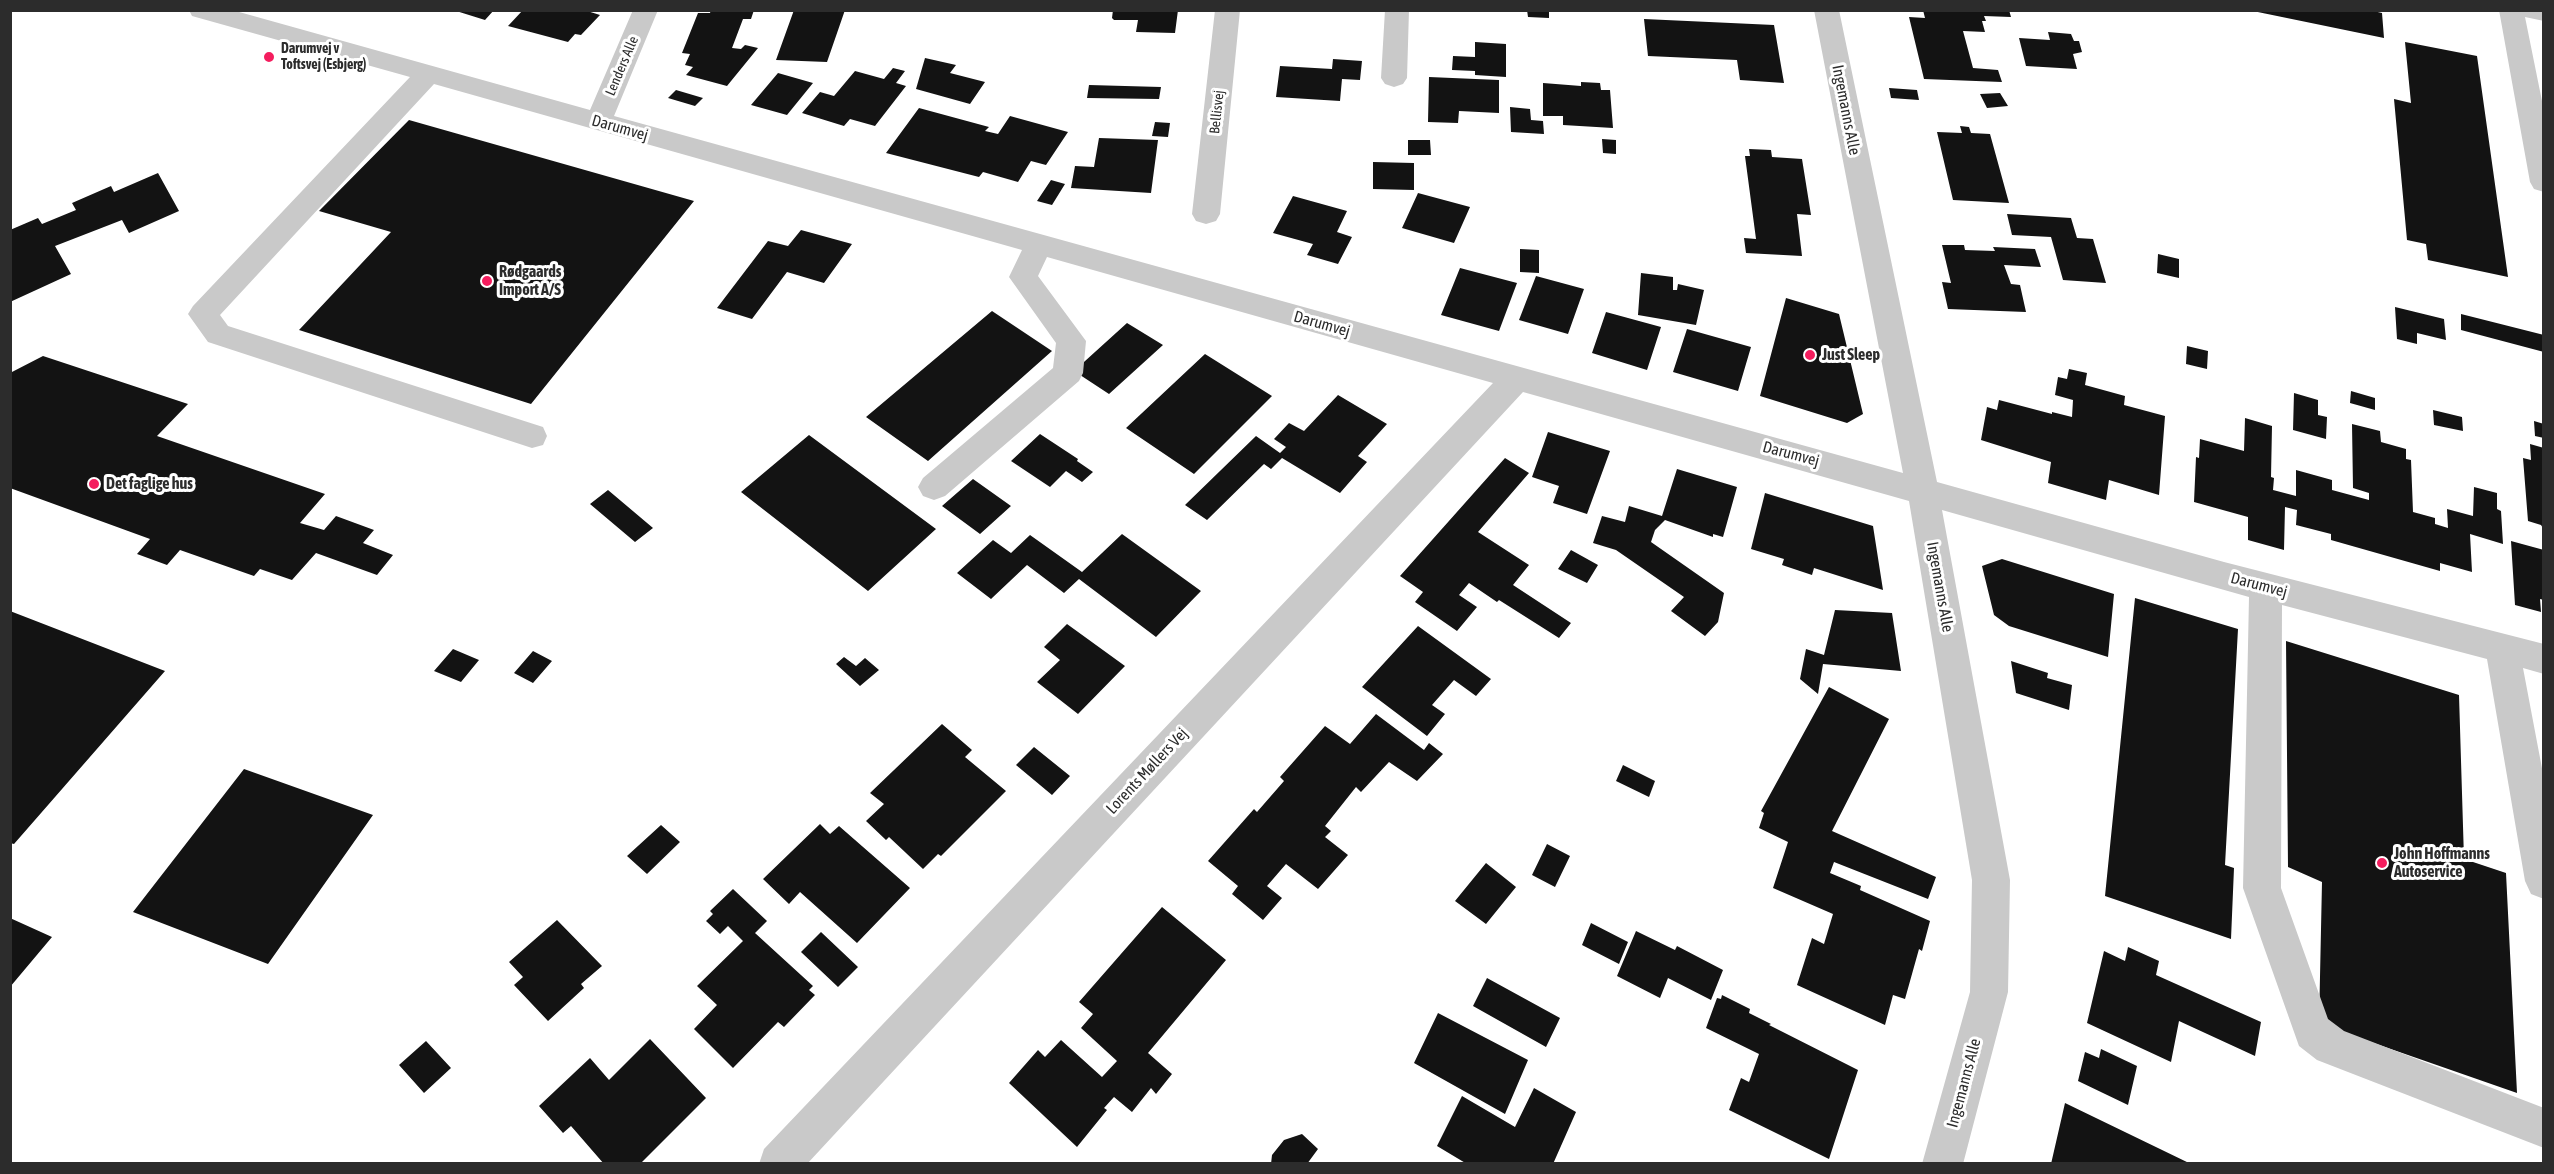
<!DOCTYPE html>
<meta charset="utf-8">
<style>
body{margin:0}
#map{position:relative;width:2554px;height:1174px;overflow:hidden;background:#fff;font-family:"Asap Condensed",sans-serif}
canvas{display:block}
.frame{position:absolute;inset:0;border:12px solid #2c2c2c;pointer-events:none}
</style>
<div id="map">
<canvas width="2554" height="1174"></canvas>
<div class="frame"></div>
</div>
<script>
const g = document.querySelector('canvas').getContext('2d');
g.lineJoin = 'round';
function fill(path, color) {
  g.fillStyle = color;
  g.fill(path, 'evenodd');
}
function toPath(rows) {
  const path = new Path2D();
  for (const r of rows) {
    path.moveTo(r[0], r[1]);
    for (let i = 2; i < r.length; i += 2) path.lineTo(r[i], r[i + 1]);
  }
  return path;
}
function trace(path, color, width, dash) {
  g.strokeStyle = color;
  g.lineWidth = width;
  g.lineCap = dash ? 'butt' : 'round';
  g.setLineDash(dash || []);
  g.stroke(path);
}
function drawText(font, color, halo, rows, align = 'center') {
  g.font = font + ' "Asap Condensed",sans-serif';
  g.lineWidth = 6;
  g.setLineDash([]);
  g.textBaseline = 'middle';
  g.strokeStyle = halo;
  g.fillStyle = color;
  for (const [text, x, y, turn = 0] of rows) {
    g.save();
    g.translate(x, y);
    g.rotate((+turn || 0) * Math.PI / 180);
    g.textAlign = isNaN(turn) ? turn : align;
    if (halo) g.strokeText(text, 0, 0);
    g.fillText(text, 0, 0);
    g.restore();
  }
}
fill(toPath([
 [453,10,494,10,485,20],
 [523,10,584,10,600,15,581,35,575,34,568,42,508,26],
 [711,10,754,10,751,19,743,19,732,48,741,49,745,45,758,48,727,86,686,75,693,67,685,65,690,54,682,53,698,13,710,13],
 [794,10,845,10,827,62,776,60],
 [1113,10,1178,10,1175,33,1136,32,1138,20,1114,20,1112,18],
 [1527,10,1549,10,1549,18,1528,17],
 [1923,10,2009,10,2011,17,1984,16,1986,21,1982,21,1985,32,1963,31,1973,68,1998,70,2002,82,1924,79,1909,17,1925,18],
 [2248,10,2369,10,2382,13,2384,38],
 [1644,19,1774,25,1784,83,1740,80,1737,60,1648,56],
 [2048,32,2071,34,2074,41,2079,41,2082,52,2073,54,2077,69,2026,66,2019,38,2050,40],
 [1475,42,1506,44,1506,77,1475,75,1475,71,1452,70,1453,56,1475,57],
 [2405,42,2477,56,2508,277,2428,260,2426,244,2407,240,2394,99,2411,103],
 [925,58,956,65,950,73,985,82,970,104,916,89],
 [1333,59,1362,61,1360,80,1342,79,1340,101,1276,97,1280,66,1332,69],
 [893,68,905,71,896,83,906,86,875,126,850,119,844,126,802,113,820,92,834,96,855,71,884,79],
 [778,73,813,83,787,115,751,105],
 [1429,77,1499,80,1499,113,1459,111,1458,123,1428,122],
 [1581,82,1600,83,1601,90,1610,90,1613,128,1563,125,1563,116,1543,116,1543,83,1581,86],
 [1089,85,1161,87,1159,99,1087,98],
 [1889,88,1917,90,1919,100,1891,98],
 [676,90,703,98,695,106,668,98],
 [2000,93,2008,106,1987,108,1980,94],
 [1510,107,1530,109,1531,120,1543,121,1544,134,1511,132],
 [919,108,989,127,985,131,998,134,1010,116,1068,132,1046,165,1031,161,1018,182,983,172,979,177,886,153],
 [409,120,694,201,531,404,299,330,391,232,319,211],
 [1155,122,1170,123,1168,137,1152,136],
 [1960,126,1969,127,1971,133,1990,134,2009,203,1953,200,1937,132,1962,133],
 [1099,138,1158,140,1151,193,1071,188,1075,166,1094,167],
 [1602,139,1616,140,1616,154,1603,153],
 [1408,140,1430,140,1431,155,1408,155],
 [1749,149,1771,150,1772,157,1802,159,1811,215,1797,214,1802,256,1746,253,1744,238,1756,239,1745,156,1750,156],
 [1373,162,1414,163,1414,190,1373,189],
 [158,173,179,211,129,233,122,220,55,246,71,274,10,302,10,230,38,218,42,224,76,210,72,203,111,186,114,192],
 [1051,180,1065,184,1052,205,1037,201],
 [1418,193,1470,207,1454,243,1402,228],
 [1293,196,1347,211,1337,232,1352,237,1338,264,1307,255,1313,244,1273,233],
 [2007,214,2071,218,2077,238,2093,239,2106,283,2063,280,2051,237,2012,235],
 [801,230,852,244,824,283,787,272,752,319,717,308,768,241,788,246],
 [1942,245,1964,245,1965,250,1995,251,1993,247,2035,249,2041,267,2004,265,2011,284,2020,285,2026,312,1948,309,1942,282,1951,283],
 [1520,249,1539,250,1539,273,1520,272],
 [2158,254,2179,259,2179,278,2157,273],
 [1460,268,1517,283,1499,331,1441,315],
 [1641,273,1673,277,1673,290,1677,290,1678,284,1704,290,1696,325,1638,315],
 [1536,276,1584,289,1568,334,1519,320],
 [1786,298,1839,314,1863,414,1847,423,1760,396],
 [2395,307,2444,319,2446,340,2417,333,2417,344,2397,339],
 [992,311,1052,351,928,461,866,417],
 [1606,312,1661,327,1647,370,1592,353],
 [2461,314,2544,335,2544,352,2461,330],
 [1127,323,1163,345,1109,394,1074,371],
 [1687,329,1751,347,1738,391,1673,372],
 [2187,346,2208,351,2207,369,2186,364],
 [1205,354,1272,396,1194,474,1126,428],
 [43,356,188,404,157,436,325,494,300,523,324,530,336,516,374,530,363,543,393,555,377,575,316,553,292,580,260,569,254,576,180,550,167,565,137,554,150,539,10,488,10,373],
 [2069,369,2087,373,2085,385,2125,396,2124,405,2165,416,2159,495,2109,480,2106,500,2048,483,2051,462,1981,440,1987,407,1997,410,1999,400,2052,414,2052,412,2072,417,2073,400,2055,395,2058,377,2067,379],
 [2351,391,2375,398,2375,410,2350,403],
 [2294,393,2318,400,2318,415,2327,417,2326,439,2293,430],
 [1338,395,1387,424,1358,456,1367,462,1340,493,1282,458,1271,469,1264,464,1207,520,1185,505,1256,436,1280,453,1286,447,1274,439,1289,423,1304,431],
 [2433,410,2462,417,2463,431,2434,425],
 [2245,418,2272,426,2271,477,2274,478,2273,490,2296,496,2296,470,2332,480,2332,490,2369,500,2369,493,2353,488,2352,424,2380,431,2381,442,2406,449,2406,459,2411,460,2413,512,2435,518,2435,524,2448,528,2447,509,2473,516,2474,487,2497,493,2497,509,2501,511,2503,544,2470,534,2472,572,2440,563,2440,571,2331,540,2331,534,2296,525,2297,510,2285,507,2284,550,2248,540,2248,517,2194,502,2196,457,2199,458,2200,439,2244,451],
 [2534,421,2544,424,2544,438,2535,436],
 [1548,432,1610,451,1587,514,1553,503,1559,486,1532,477],
 [1040,434,1078,459,1077,461,1093,472,1082,482,1066,471,1050,487,1011,461],
 [809,435,936,529,868,591,741,492],
 [2530,444,2544,448,2544,530,2541,525,2528,521,2523,458,2531,460],
 [1505,458,1529,473,1478,532,1529,565,1513,585,1571,623,1559,638,1499,600,1497,602,1469,583,1459,595,1477,607,1457,631,1415,602,1423,592,1400,576],
 [1677,469,1737,487,1723,537,1713,534,1713,537,1665,520,1655,530,1651,542,1724,593,1718,622,1705,636,1671,611,1684,597,1616,550,1593,543,1602,516,1625,522,1629,506,1662,516],
 [973,479,1011,506,980,534,942,506],
 [608,490,653,528,635,542,590,504],
 [1765,493,1873,526,1883,590,1814,568,1812,575,1782,565,1784,559,1751,549],
 [1122,534,1201,591,1156,637,1079,579,1064,593,1027,565,991,599,957,573,993,540,1011,553,1030,535,1082,572],
 [2511,541,2544,550,2544,600,2540,599,2541,612,2515,605],
 [1571,550,1598,565,1587,583,1558,569],
 [2002,559,2114,594,2108,657,2009,626,1994,615,1982,566],
 [2135,598,2238,629,2225,865,2234,868,2231,939,2105,896],
 [1835,610,1892,613,1901,671,1823,664,1818,694,1800,679,1806,649,1824,655],
 [10,611,165,671,14,844,10,843],
 [1067,624,1125,666,1078,714,1037,682,1060,660,1044,647],
 [1418,626,1491,679,1476,696,1454,680,1432,705,1445,714,1427,736,1362,687],
 [2286,641,2459,695,2464,859,2506,873,2517,1093,2319,1024,2322,882,2288,867],
 [453,649,479,660,461,682,434,671],
 [533,651,552,661,533,683,514,673],
 [844,657,856,666,865,658,879,670,860,686,836,664],
 [2011,661,2048,673,2047,678,2072,685,2069,710,2016,693],
 [1829,687,1889,719,1832,831,1936,877,1928,899,1834,862,1830,873,1861,886,1860,890,1930,921,1922,951,1919,949,1905,999,1893,995,1885,1025,1797,985,1812,938,1824,944,1833,914,1773,888,1788,842,1759,828,1764,813,1761,811],
 [1376,714,1424,750,1429,743,1443,754,1417,781,1389,762,1361,792,1356,787,1325,826,1331,831,1325,837,1348,855,1318,889,1286,864,1267,886,1282,898,1263,920,1232,894,1238,886,1208,861,1254,809,1257,812,1284,781,1280,777,1325,726,1350,744],
 [942,724,972,750,965,757,1006,791,941,856,938,854,923,869,889,837,886,840,866,821,884,804,870,793],
 [1034,747,1070,776,1052,795,1016,765],
 [1623,765,1655,781,1649,797,1616,781],
 [244,769,373,815,268,964,133,912],
 [820,824,830,834,839,826,910,888,857,943,800,892,789,904,763,879],
 [661,825,680,842,647,874,627,856],
 [1547,844,1570,856,1555,887,1532,875],
 [1486,863,1516,887,1486,924,1455,901],
 [733,889,767,921,755,933,813,986,809,990,815,995,784,1027,778,1022,733,1068,694,1029,717,1005,697,986,743,941,728,926,720,934,706,921,713,914,710,911],
 [1162,907,1226,960,1148,1053,1172,1074,1156,1094,1151,1088,1132,1112,1114,1097,1104,1108,1107,1110,1077,1147,1009,1083,1038,1050,1045,1057,1061,1040,1102,1077,1117,1061,1081,1028,1093,1014,1079,1002],
 [10,918,52,937,10,987],
 [557,920,602,966,581,984,584,988,548,1021,514,985,523,977,509,962],
 [1591,923,1628,942,1619,964,1582,945],
 [1636,931,1675,950,1677,946,1723,970,1711,1000,1668,978,1660,998,1617,976],
 [821,932,858,967,838,987,801,952],
 [2128,947,2159,961,2156,975,2261,1022,2255,1056,2179,1021,2171,1062,2087,1023,2104,951,2125,961],
 [1487,978,1560,1018,1546,1047,1473,1006],
 [1722,995,1750,1009,1749,1013,1771,1024,1769,1025,1858,1070,1829,1159,1729,1110,1741,1078,1749,1082,1759,1054,1706,1028,1717,998,1721,999],
 [1438,1013,1528,1060,1505,1114,1414,1063],
 [650,1039,706,1098,640,1164,604,1164,571,1126,563,1133,539,1106,590,1058,609,1080],
 [426,1041,451,1068,424,1093,399,1065],
 [2101,1049,2137,1066,2128,1105,2078,1081,2085,1052,2099,1058],
 [1534,1088,1576,1112,1553,1164,1467,1164,1437,1146,1462,1096,1515,1127],
 [2065,1103,2191,1164,2051,1164],
 [1302,1134,1318,1149,1307,1164,1271,1164,1272,1155,1284,1140]
]), '#131313');
fill(toPath([
 [189,10,232,10,590,110,633,10,658,10,614,116,1903,473,1814,10,1839,10,1937,482,2224,562,2544,644,2544,674,2523,668,2544,779,2544,899,2531,894,2525,881,2487,659,2282,605,2281,888,2328,1019,2344,1031,2544,1108,2544,1148,2317,1060,2299,1046,2243,888,2249,597,1942,510,2010,880,2008,992,1963,1164,1922,1164,1970,992,1972,880,1909,501,1523,392,807,1164,759,1164,764,1149,1493,383,1047,257,1038,276,1086,341,1083,373,1079,381,945,496,934,500,923,496,918,487,923,478,1053,368,1056,343,1009,277,1022,250,434,84,220,315,228,326,543,427,547,436,543,445,532,448,208,342,188,314,193,306,410,77,192,16,189,10],
 [1215,10,1240,10,1220,214,1216,221,1206,224,1196,221,1192,214,1215,10],
 [1385,10,1409,10,1407,78,1403,84,1394,87,1385,84,1381,78,1385,10],
 [2499,10,2544,10,2544,21,2525,17,2544,111,2544,192,2534,189,2530,182,2499,10]
]), '#c9c9c9');
for (const [x, y, r, color] of [
 [269,57,6,"#f41d5e"],
 [487,281,6,"#f41d5e"],
 [1810,355,6,"#f41d5e"],
 [94,484,6,"#f41d5e"],
 [2382,863,6,"#f41d5e"]
]) {
  const dot = new Path2D();
  dot.arc(x, y, r, 0, 2 * Math.PI);
  g.fillStyle = color;
  g.fill(dot);
  trace(dot, '#fff', 2);
}
drawText('bold 14px', '#2c2c2c', '#fff', [
 ["Darumvej v",281,49],
 ["Toftsvej (Esbjerg)",281,65]
], 'left');
drawText('14px', '#2c2c2c', '#fff', [
 ["Lenders Alle",622,66,-67],
 ["Bellisvej",1217,112,-84]
]);
drawText('16px', '#2c2c2c', '#fff', [
 ["Ingemanns Alle",1846,110,79],
 ["Darumvej",620,128,16],
 ["Darumvej",1322,324,16],
 ["Darumvej",1791,454,15],
 ["Darumvej",2259,585,15],
 ["Ingemanns Alle",1940,587,80],
 ["Lorents Møllers Vej",1147,771,-47],
 ["Ingemanns Alle",1964,1083,-75]
]);
drawText('bold 16px', '#2c2c2c', '#fff', [
 ["Rødgaards",499,272],
 ["Import A/S",499,290],
 ["Just Sleep",1822,355],
 ["Det faglige hus",106,484],
 ["John Hoffmanns",2394,854],
 ["Autoservice",2394,872]
], 'left');
</script>
